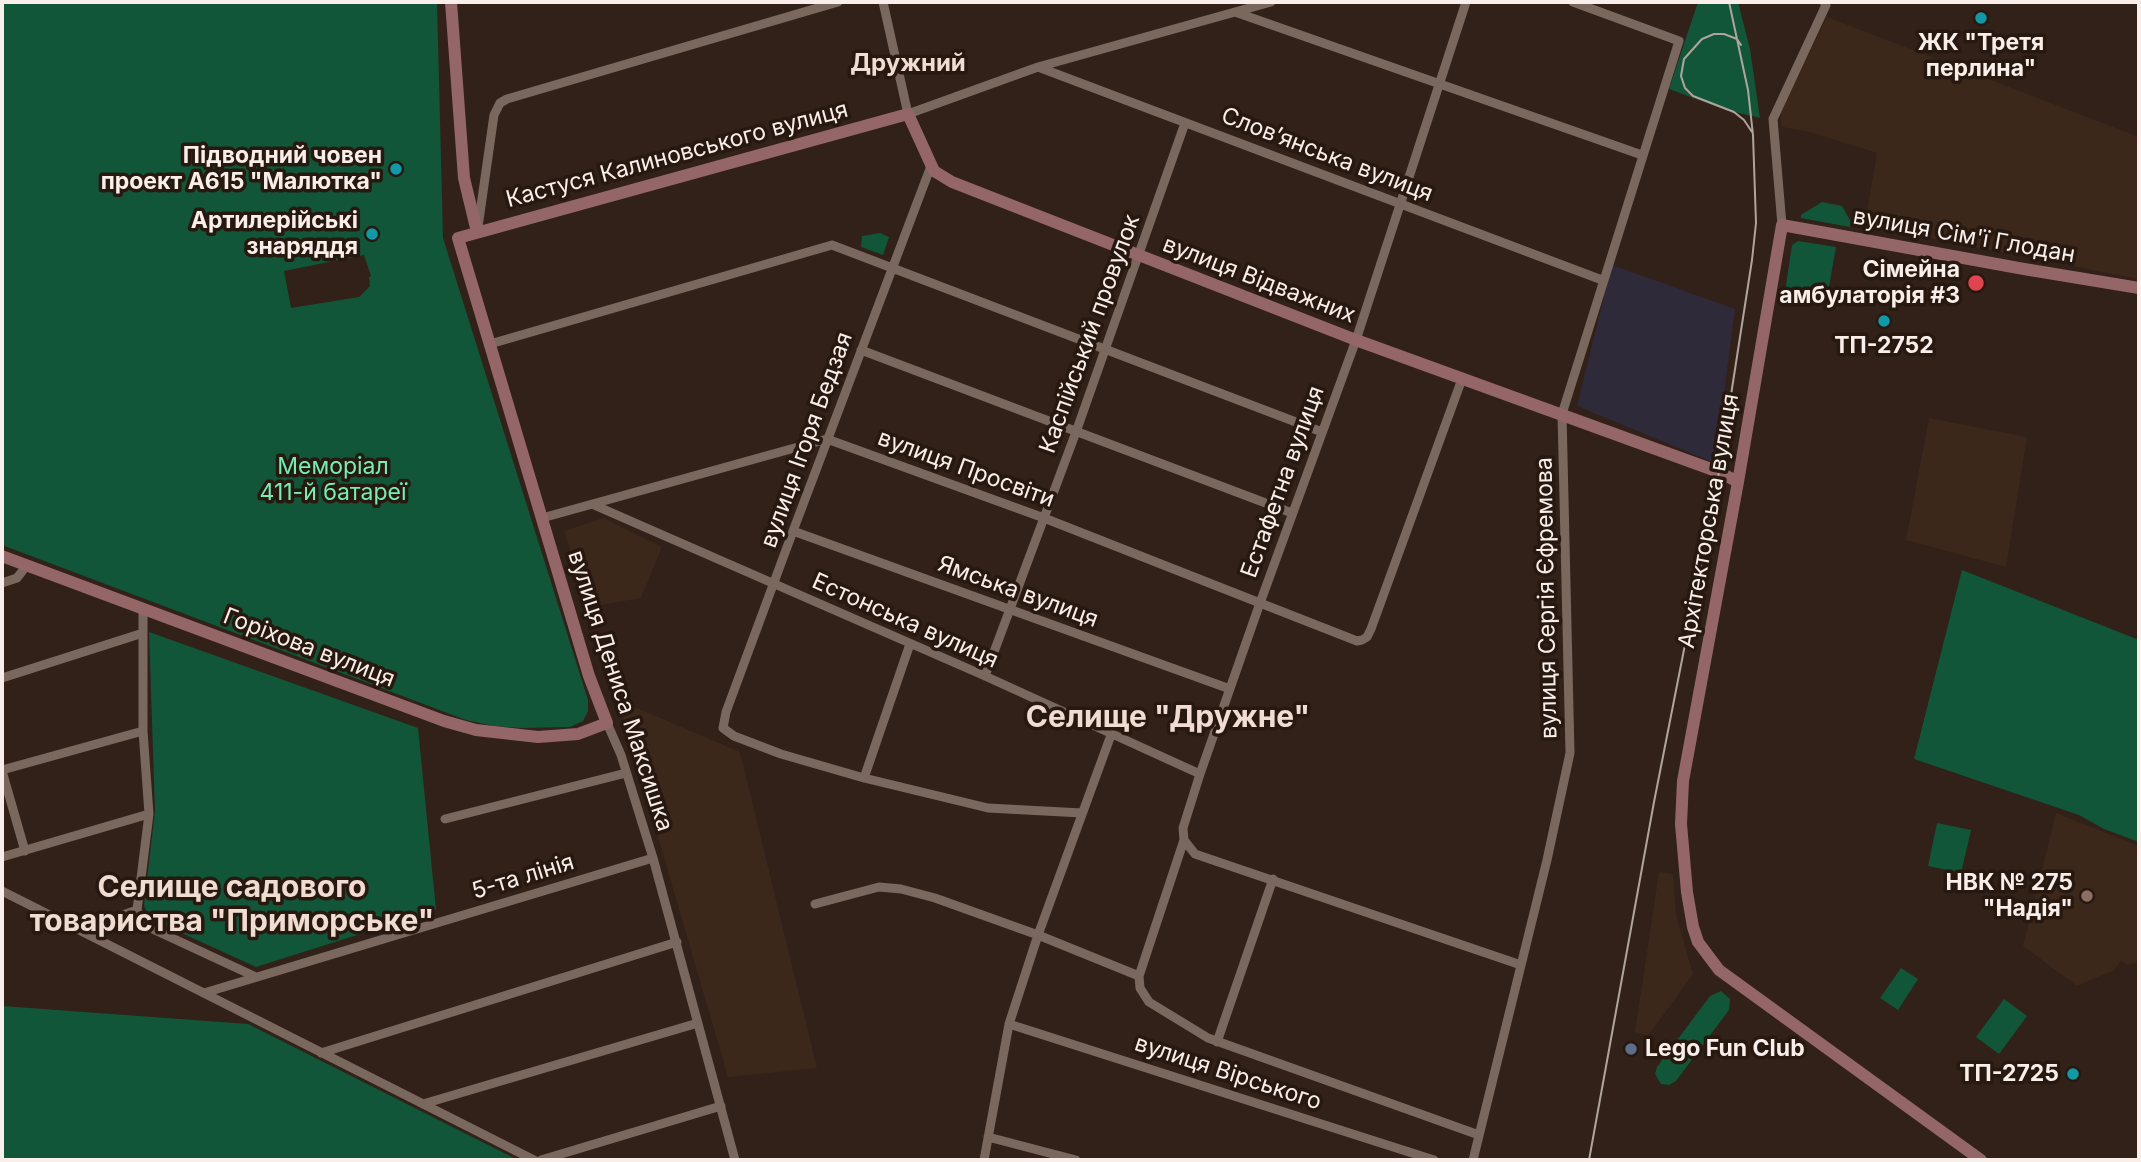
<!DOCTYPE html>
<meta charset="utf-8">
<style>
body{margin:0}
#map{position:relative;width:2141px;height:1162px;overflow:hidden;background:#312119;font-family:Inter,sans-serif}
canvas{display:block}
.frame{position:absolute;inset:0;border:4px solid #f9eee9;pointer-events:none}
</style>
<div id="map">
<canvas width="2141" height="1162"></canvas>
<div class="frame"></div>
</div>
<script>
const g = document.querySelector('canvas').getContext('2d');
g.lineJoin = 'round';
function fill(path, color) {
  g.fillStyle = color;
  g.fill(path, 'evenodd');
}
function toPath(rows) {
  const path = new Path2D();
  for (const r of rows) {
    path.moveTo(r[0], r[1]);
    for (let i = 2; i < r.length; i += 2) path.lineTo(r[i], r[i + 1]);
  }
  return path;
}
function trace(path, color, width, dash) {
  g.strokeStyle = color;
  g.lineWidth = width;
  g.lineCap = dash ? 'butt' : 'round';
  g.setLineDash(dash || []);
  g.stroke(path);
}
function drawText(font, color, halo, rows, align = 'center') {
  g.font = font + ' Inter,sans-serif';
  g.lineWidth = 7;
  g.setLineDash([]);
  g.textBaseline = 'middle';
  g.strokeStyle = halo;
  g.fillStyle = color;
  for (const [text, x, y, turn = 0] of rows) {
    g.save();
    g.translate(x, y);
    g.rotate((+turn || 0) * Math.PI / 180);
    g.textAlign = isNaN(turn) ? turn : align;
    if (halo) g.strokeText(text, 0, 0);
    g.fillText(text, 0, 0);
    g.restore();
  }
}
fill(toPath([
 [1827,17,2139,137,2139,279,1924,237,1864,229,1877,153,1810,132,1782,127,1780,113],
 [1929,418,2027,437,2006,567,1906,540],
 [603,518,662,547,641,598,589,607,564,531],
 [618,700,740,752,817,1068,728,1077],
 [2056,813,2139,846,2139,962,2127,965,2121,961,2114,970,2077,986,2023,946],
 [1659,872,1673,874,1676,915,1693,974,1648,1036,1635,1032]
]), '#3c271b');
fill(toPath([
 [1612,265,1735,309,1715,463,1577,406]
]), '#2e2a3a');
fill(toPath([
 [2,2,437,2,443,238,588,700,588,711,583,721,570,727,520,728,494,726,466,720,2,545],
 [364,255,371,276,369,277,370,286,359,297,291,308,284,271],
 [1698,2,1738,2,1750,49,1760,118,1726,110,1669,89],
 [1822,202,1842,206,1851,222,1850,227,1801,218,1801,215],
 [880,233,889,237,883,255,861,247,862,236],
 [1798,241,1836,247,1827,298,1785,292,1792,245],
 [1962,570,2139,640,2139,842,2104,829,2079,815,1914,759],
 [149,632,418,728,436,910,256,967,149,918,144,905,155,811],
 [1937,823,1971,830,1961,873,1928,866],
 [1901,968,1918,979,1898,1010,1880,998],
 [1721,991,1730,999,1729,1010,1676,1081,1669,1085,1661,1084,1655,1074,1657,1067,1710,996],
 [2004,999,2027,1016,1999,1054,1976,1037],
 [2,1006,248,1024,518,1160,2,1160]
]), '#115639');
trace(toPath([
 [883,2,908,114,1038,67,1271,2],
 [1235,12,1642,155],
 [1038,67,1602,280],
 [931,166,793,531,726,712,723,728,734,736,781,754,864,778,988,808,1082,813],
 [1782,225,1773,119,1826,5,1824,2],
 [478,227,494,115,500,103,507,99,838,2],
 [490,344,832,245,1322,432],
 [861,350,1292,513],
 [594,505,985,676,1200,774],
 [542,518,827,439,1044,518,1260,603,1357,641,1362,640,1367,637,1371,629,1462,379],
 [793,531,1230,689],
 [2,583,17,578,27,565],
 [143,608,143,731,149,814,137,910,144,925,256,977],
 [985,676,1076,432,1185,123],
 [2,678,143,633],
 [607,723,621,755,653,858,735,1160],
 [2,770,143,731],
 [2,771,25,851],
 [864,778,910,644],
 [445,819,626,773],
 [1184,840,1195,854,1521,965],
 [2,857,149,814],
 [2,891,534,1160],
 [815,904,879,887,901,889,935,898,1038,935,1139,976,1140,988,1149,1002,1208,1038,1479,1135],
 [80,930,137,910],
 [1139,976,1184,840,1183,828,1200,774,1260,603,1356,340,1466,2],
 [204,993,653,858],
 [1009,1024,1434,1160],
 [1217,1042,1273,879],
 [321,1053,677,942],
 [423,1104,698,1023],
 [988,1137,1076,1160],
 [541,1160,721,1106],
 [984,1160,1009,1024,1038,935,1111,735],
 [1473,1160,1547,860,1570,753,1562,414,1679,41,1573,2]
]), '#7a685e', 9);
trace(toPath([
 [451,2,464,178,477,232],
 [2,556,444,721,476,730,538,737,578,734,607,723,589,676,458,238,908,114,934,171,952,182,1356,340,1719,472,1738,482],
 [1981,1160,1719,970,1698,942,1693,927,1687,892,1681,824,1683,781,1738,482,1782,225,2024,269,2139,288]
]), '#956667', 12);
trace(toPath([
 [1741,45,1737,39,1724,34,1714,34,1702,39,1684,59,1681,76,1685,88,1693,96,1734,112,1744,120,1752,132],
 [1589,1160,1654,802,1719,472,1752,260,1756,223,1753,135,1748,90,1729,2]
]), '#b0a49e', 2);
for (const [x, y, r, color] of [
 [1981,18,7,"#0f9aa8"],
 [396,169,7,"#0f9aa8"],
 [372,234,7,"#0f9aa8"],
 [1976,283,9,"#e0444e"],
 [1884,321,7,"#0f9aa8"],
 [2087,896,7,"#8d6e63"],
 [1631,1049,7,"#5c6f8a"],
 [2073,1074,7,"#0f9aa8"]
]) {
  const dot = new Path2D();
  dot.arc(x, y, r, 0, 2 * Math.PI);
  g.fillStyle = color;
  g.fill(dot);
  trace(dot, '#271810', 2.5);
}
drawText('bold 23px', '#f9eee9', '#271810', [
 ["ЖК \"Третя",1981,43,"center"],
 ["перлина\"",1981,69,"center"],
 ["Підводний човен",382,156],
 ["проект А615 \"Малютка\"",382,182],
 ["Артилерійські",358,221],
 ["знаряддя",358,247],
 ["Сімейна",1960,270],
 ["амбулаторія #3",1960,296],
 ["ТП-2752",1884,346,"center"],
 ["НВК № 275",2073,883],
 ["\"Надія\"",2073,909],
 ["Lego Fun Club",1645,1049,"left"],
 ["ТП-2725",2059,1074]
], 'right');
drawText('23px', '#f9eee9', '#271810', [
 ["Кастуся Калиновського вулиця",677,155,-15],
 ["Словʼянська вулиця",1327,155,21],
 ["вулиця Сім'ї Глодан",1964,236,10],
 ["вулиця Відважних",1259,280,21],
 ["Каспійський провулок",1090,334,-70],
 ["вулиця Ігоря Бедзая",807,440,-70],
 ["вулиця Просвіти",966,469,20],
 ["Естафетна вулиця",1283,482,-70],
 ["Архітекторська вулиця",1709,521,-80],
 ["Ямська вулиця",1018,592,20],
 ["вулиця Сергія Єфремова",1547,598,-91],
 ["Естонська вулиця",905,621,24],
 ["Горіхова вулиця",309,648,21],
 ["вулиця Дениса Максишка",620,691,72],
 ["5-та лінія",523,877,-17],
 ["вулиця Вірського",1228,1073,18]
]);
drawText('23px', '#72f0b4', '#271810', [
 ["Меморіал",333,467],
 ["411-й батареї",333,493]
]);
drawText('bold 24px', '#f1dcd1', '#271810', [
 ["Дружний",908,64]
]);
drawText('bold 30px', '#f1dcd1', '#271810', [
 ["Селище \"Дружне\"",1168,718],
 ["Селище садового",232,888],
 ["товариства \"Приморське\"",232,922]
]);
</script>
